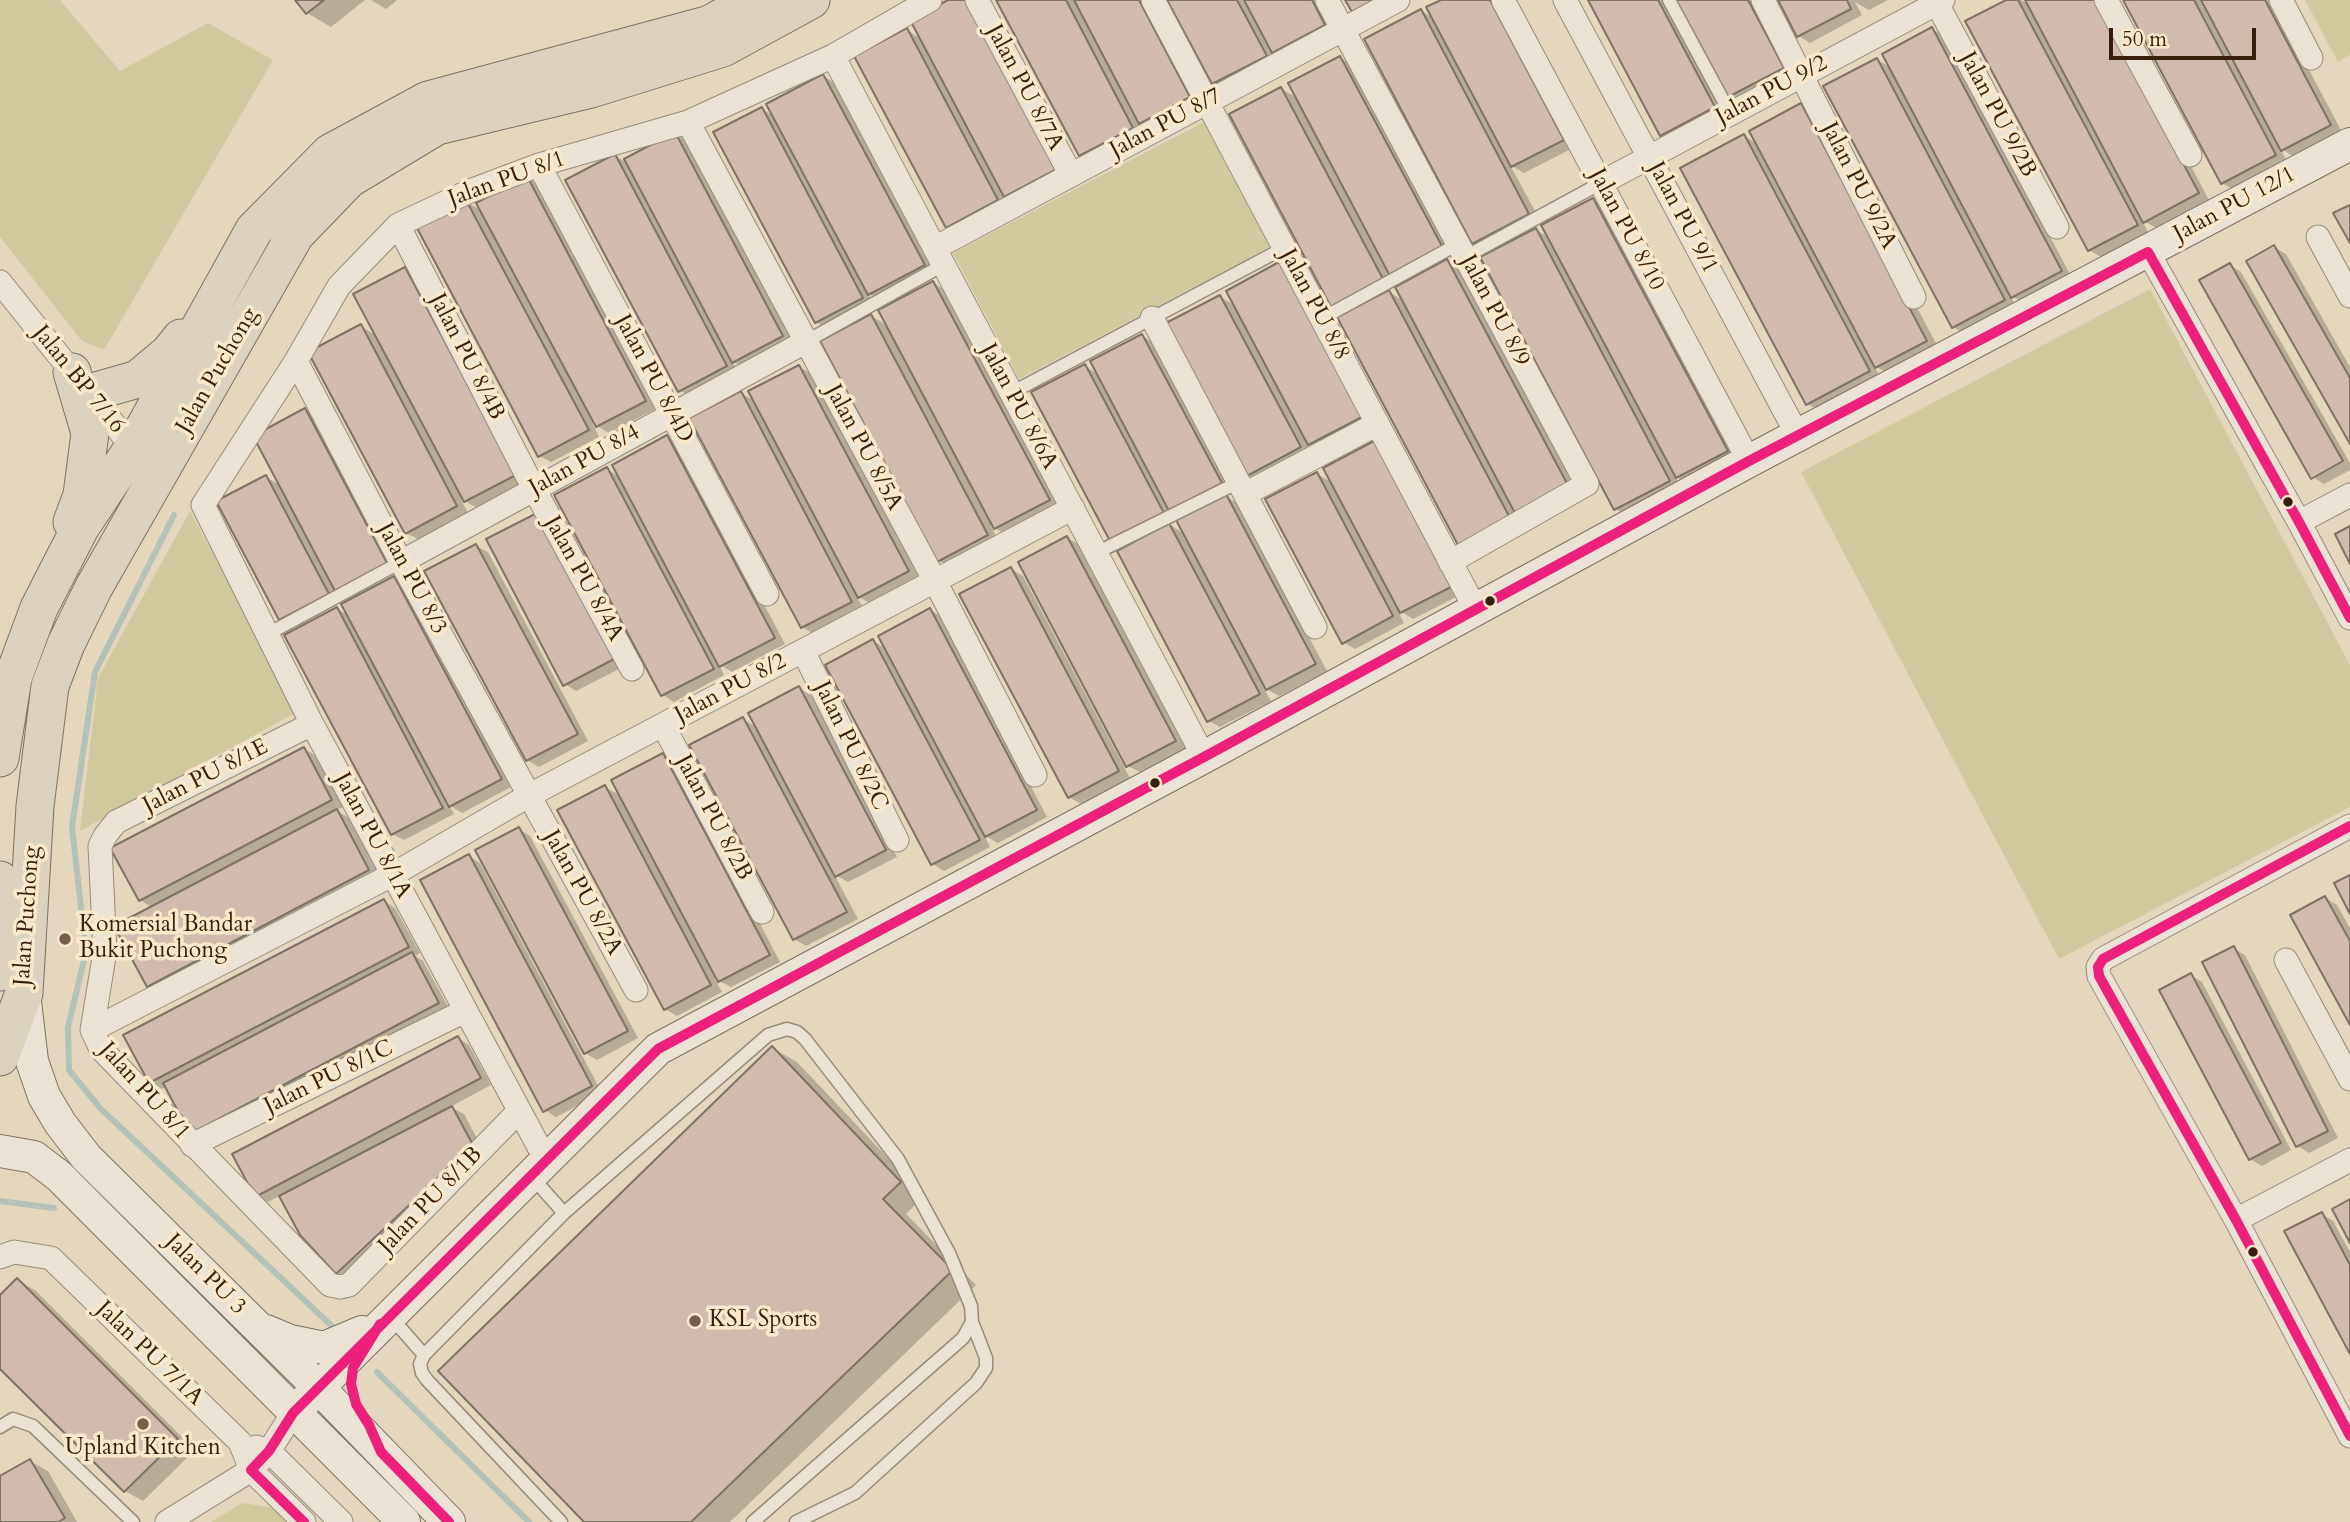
<!DOCTYPE html>
<style>
body{margin:0}
#map{position:relative;width:2350px;height:1522px;overflow:hidden;background:#e5d7be;font-family:Cardo,serif}
canvas{display:block}
.scale{position:absolute;left:2109px;top:28px;width:147px;height:32px;box-sizing:border-box;border:4px solid #381e0c;border-top:0;padding-left:9px;font-size:21px;line-height:24px;white-space:nowrap;color:#381e0c;-webkit-text-stroke:5px #f9e8ca;paint-order:stroke}
</style>
<div id="map">
<canvas width="2350" height="1522"></canvas>
<div class="scale">50 m</div>
</div>
<script>
const g = document.querySelector('canvas').getContext('2d');
g.lineJoin = 'round';
function fill(path, color) {
  g.fillStyle = color;
  g.fill(path, 'evenodd');
}
function toPath(rows) {
  const path = new Path2D();
  for (const r of rows) {
    path.moveTo(r[0], r[1]);
    for (let i = 2; i < r.length; i += 2) path.lineTo(r[i], r[i + 1]);
  }
  return path;
}
function trace(path, color, width, dash) {
  g.strokeStyle = color;
  g.lineWidth = width;
  g.lineCap = dash ? 'butt' : 'round';
  g.setLineDash(dash || []);
  g.stroke(path);
}
function drawText(font, color, halo, rows, align = 'center') {
  g.font = font + ' Cardo,serif';
  g.lineWidth = 7;
  g.setLineDash([]);
  g.textBaseline = 'middle';
  g.strokeStyle = halo;
  g.fillStyle = color;
  for (const [text, x, y, turn = 0] of rows) {
    g.save();
    g.translate(x, y);
    g.rotate((+turn || 0) * Math.PI / 180);
    g.textAlign = isNaN(turn) ? turn : align;
    if (halo) g.strokeText(text, 0, 0);
    g.fillText(text, 0, 0);
    g.restore();
  }
}
fill(toPath([
 [0,0,60,0,120,71,208,23,273,60,104,350,82,341,0,237],
 [2305,0,2350,0,2350,55,2338,62],
 [1204,122,1270,247,1019,379,953,253],
 [2150,289,2350,665,2350,807,2059,959,1801,472],
 [190,511,297,712,80,831,98,678],
 [242,1503,274,1508,288,1522,211,1522]
]), '#d2ca9f');
fill(toPath([
 [297,0,365,0,331,27,307,13],
 [371,0,397,0,386,9],
 [952,0,1067,176,1017,202,1001,193,1009,207,959,234,947,227,907,30,923,40],
 [998,0,1146,0,1201,104,1152,129,1136,120,1144,134,1092,162,1080,155],
 [1169,0,1319,0,1335,32,1285,58,1271,50,1277,62,1225,90,1214,83],
 [1444,0,1497,0,1575,147,1524,173,1510,165,1540,220,1485,249,1473,242,1421,11,1435,19],
 [1590,0,1665,0,1726,114,1673,141,1662,135],
 [1678,0,1755,0,1794,74,1741,103,1729,96],
 [1780,0,1888,0,1869,10,1855,2,1862,15,1810,43,1799,36],
 [2010,0,2021,0,2029,5,2027,0,2103,0,2209,200,2156,228,2142,220,2148,232,2101,257,2089,250],
 [2125,0,2272,0,2342,132,2294,157,2280,148,2287,162,2234,190,2222,183],
 [1932,29,1944,36,2072,278,2024,303,2010,295,2016,307,1965,334,1953,327,1877,60,1892,68],
 [1340,58,1352,65,1453,255,1444,259,1459,268,1579,494,1529,520,1514,512,1521,524,1471,551,1347,314,1332,305,1281,89,1298,98],
 [1386,272,1406,283,1404,301,1386,290,1394,286],
 [823,76,835,83,935,272,881,301,867,292,874,305,828,329,816,322,762,109,775,117],
 [1801,105,1813,112,1938,347,1888,374,1874,365,1880,378,1819,410,1807,404,1744,136,1758,144],
 [675,134,687,141,794,343,745,369,732,361,738,372,691,397,679,390,615,156,629,164],
 [527,178,539,185,657,408,609,433,592,423,599,437,551,462,539,456,466,202,483,211],
 [1593,200,1605,206,1739,458,1689,484,1675,476,1681,488,1627,516,1616,509,1536,230,1550,238],
 [2274,247,2286,254,2350,367,2350,440],
 [2230,265,2241,272,2350,463,2350,470,2324,484,2313,477],
 [405,269,417,276,526,482,477,508,460,498,468,513,418,539,406,533,360,326,377,336],
 [933,283,945,290,1060,507,1007,535,990,525,999,541,950,567,938,560,871,316,888,326],
 [1220,297,1236,306,1372,424,1321,451,1305,442,1312,454,1258,482,1247,476],
 [1142,336,1154,343,1232,490,1223,495,1237,503,1327,671,1279,696,1263,687,1271,701,1220,727,1209,721,1126,548,1111,540,1085,366,1099,375],
 [1175,519,1178,521,1185,534,1167,523],
 [799,367,811,373,920,578,871,604,856,595,863,608,814,634,802,627,741,393,755,401],
 [305,410,316,417,397,570,348,596,333,587,340,601,293,626,281,619,218,502,266,477,281,486],
 [667,437,679,444,785,644,732,672,719,664,724,675,674,702,663,695,607,469,620,477],
 [1317,474,1333,483,1462,594,1413,619,1397,609,1404,623,1355,649,1343,642],
 [539,514,627,665,576,691,565,684],
 [1067,538,1079,544,1187,747,1140,772,1128,766],
 [476,546,488,552,588,741,539,767,527,760],
 [1011,569,1023,576,1130,778,1081,804,1069,797],
 [394,578,406,585,513,786,462,813,449,805,454,814,404,840,392,834,337,609,350,616],
 [930,610,942,617,1047,817,998,843,984,835,990,847,944,871,933,864,873,641,887,649],
 [799,688,811,695,897,857,848,882,834,874,858,919,806,946,794,939,743,719,758,728],
 [304,749,315,755,343,807,336,810,349,818,380,877,160,992,148,986,153,908,140,900],
 [663,755,675,762,780,962,731,987,714,978,722,992,677,1016,665,1009,605,787,621,796],
 [519,829,530,836,638,1038,597,1060,585,1053],
 [469,856,480,863,602,1093,556,1117,545,1110],
 [2325,898,2337,905,2350,928,2350,1021],
 [384,901,395,908,420,953,415,956,423,961,450,1010,203,1139,167,1086,162,1089,150,1082],
 [2233,948,2245,955,2338,1138,2309,1153,2298,1146],
 [2191,975,2202,982,2291,1150,2262,1166,2250,1159],
 [458,1038,469,1045,491,1085,450,1107,464,1114,484,1152,348,1279,337,1272,281,1195,268,1202,256,1196],
 [772,1048,797,1062,924,1196,906,1214,976,1285,730,1522,586,1522],
 [2322,1214,2333,1221,2350,1252,2350,1351],
 [18,1280,36,1291,195,1450,143,1501,125,1491,0,1366,0,1298],
 [30,1461,48,1471,77,1522,0,1522,0,1478]
]), '#0003');
trace(toPath([
 [174,515,95,672,72,827,86,952,68,1027,69,1070,101,1109,333,1327],
 [0,1201,54,1208],
 [377,1372,529,1522]
]), '#b5c2b8', 6);
const building = toPath([
 [295,0,324,0,306,14,295,0],
 [948,0,967,0,1057,169,1004,197,910,20,948,0],
 [996,0,1066,0,1133,128,1079,156,996,0],
 [1074,0,1139,0,1190,97,1139,124,1074,0],
 [1167,0,1237,0,1267,56,1212,84,1167,0],
 [1244,0,1312,0,1325,25,1272,53,1244,0],
 [1345,0,1374,0,1352,12,1345,0],
 [1441,0,1490,0,1564,140,1511,167,1426,7,1441,0],
 [1588,0,1658,0,1715,107,1660,136,1588,0],
 [1676,0,1748,0,1784,68,1728,97,1676,0],
 [1778,0,1847,0,1851,9,1797,37,1778,0],
 [2006,0,2018,0,2138,225,2088,251,1965,21,2006,0],
 [2025,0,2096,0,2199,193,2143,223,2025,0],
 [2123,0,2194,0,2276,155,2221,184,2123,0],
 [2201,0,2265,0,2331,125,2281,151,2201,0],
 [1421,9,1529,214,1472,244,1364,39,1421,9],
 [1932,27,2062,271,2011,298,1882,54,1932,27],
 [907,28,998,200,946,228,854,56,907,28],
 [1340,56,1443,248,1390,276,1288,83,1340,56],
 [1877,58,2005,300,1952,328,1823,86,1877,58],
 [823,74,925,265,868,295,766,104,823,74],
 [1281,87,1383,279,1331,307,1229,114,1281,87],
 [1801,103,1927,341,1875,368,1749,131,1801,103],
 [762,107,863,298,815,323,713,132,762,107],
 [675,132,783,336,732,363,624,159,675,132],
 [1744,134,1870,371,1806,405,1680,168,1744,134],
 [615,154,727,366,678,392,565,180,615,154],
 [527,176,646,401,596,427,476,203,527,176],
 [1593,198,1728,451,1676,478,1541,225,1593,198],
 [466,200,589,430,538,457,416,226,466,200],
 [2350,205,2350,243,2333,213,2350,205],
 [1536,228,1670,481,1614,510,1480,257,1536,228],
 [2274,245,2350,378,2350,444,2246,261,2274,245],
 [1447,259,1569,487,1516,515,1395,287,1447,259],
 [1279,262,1362,417,1308,445,1226,291,1279,262],
 [2230,263,2343,461,2311,479,2199,280,2230,263],
 [405,267,516,475,464,502,353,294,405,267],
 [933,281,1050,500,994,529,878,310,933,281],
 [1389,290,1510,518,1458,545,1337,317,1389,290],
 [1220,295,1301,447,1245,477,1164,324,1220,295],
 [871,314,988,535,937,562,820,341,871,314],
 [361,324,457,506,405,534,308,352,361,324],
 [1142,334,1222,483,1169,511,1090,361,1142,334],
 [1085,364,1164,513,1110,541,1031,392,1085,364],
 [799,365,909,571,858,598,748,391,799,365],
 [741,391,852,602,801,628,689,418,741,391],
 [305,408,387,563,335,591,253,436,305,408],
 [667,435,775,638,719,667,612,465,667,435],
 [1374,441,1451,587,1400,613,1323,468,1374,441],
 [607,467,714,669,661,696,554,495,607,467],
 [1317,472,1393,616,1342,644,1265,499,1317,472],
 [266,475,329,594,279,620,216,501,266,475],
 [1226,494,1316,664,1266,690,1176,520,1226,494],
 [539,512,616,658,563,686,486,539,539,512],
 [1169,523,1260,694,1207,722,1117,551,1169,523],
 [2350,526,2350,564,2335,534,2350,526],
 [1067,536,1176,741,1126,767,1018,562,1067,536],
 [476,544,578,734,526,761,424,571,476,544],
 [1011,567,1119,771,1068,798,959,594,1011,567],
 [394,576,502,779,449,807,341,604,394,576],
 [337,607,443,808,391,835,284,635,337,607],
 [930,608,1037,810,985,837,878,636,930,608],
 [873,639,980,840,931,865,825,665,873,639],
 [799,686,886,850,835,877,748,713,799,686],
 [743,717,847,912,793,940,689,745,743,717],
 [304,747,332,800,139,901,110,848,304,747],
 [663,753,770,955,718,982,611,780,663,753],
 [605,785,711,985,664,1010,557,810,605,785],
 [337,809,369,870,147,987,114,926,337,809],
 [519,827,628,1031,584,1054,475,850,519,827],
 [469,854,592,1086,543,1112,420,880,469,854],
 [2350,875,2350,914,2334,883,2350,875],
 [2325,896,2350,941,2350,1025,2290,915,2325,896],
 [384,899,409,947,149,1083,123,1035,384,899],
 [2234,946,2328,1131,2296,1147,2202,962,2234,946],
 [412,952,439,1003,190,1134,163,1083,412,952],
 [2191,973,2281,1143,2249,1160,2159,990,2191,973],
 [458,1036,481,1078,255,1197,232,1154,458,1036],
 [772,1046,901,1182,883,1199,953,1270,691,1522,584,1522,438,1371,772,1046],
 [452,1106,473,1145,336,1274,300,1235,279,1196,452,1106],
 [2350,1199,2350,1243,2332,1209,2350,1199],
 [2322,1212,2350,1265,2350,1354,2284,1231,2322,1212],
 [17,1278,178,1439,124,1492,0,1369,0,1295,17,1278],
 [30,1459,65,1518,58,1522,0,1522,0,1476,30,1459]
]);
fill(building, '#d1bbae');
trace(building, '#7e7364', 2);
const lane = toPath([
 [1669,0,1730,113],
 [1465,257,1601,183],
 [1321,319,1458,244],
 [807,341,943,265],
 [1011,393,1284,248],
 [1096,553,1239,482],
 [266,635,401,562],
 [532,1177,564,1213,768,1035,787,1029,797,1032,805,1039,898,1159,949,1253,971,1306,972,1322,963,1338,753,1522],
 [390,1316,424,1355],
 [0,1427,13,1419,33,1426,133,1522],
 [561,1522,427,1380,422,1373,420,1364,424,1355,564,1213],
 [796,1522,855,1493,976,1383,986,1368,986,1358,972,1322]
]);
const street = toPath([
 [977,0,1071,175],
 [1153,0,1476,610],
 [1327,0,1587,484,1450,562],
 [1503,0,1749,461],
 [1565,0,1798,436],
 [1763,0,1914,297],
 [1935,0,2057,227],
 [2106,0,2190,155],
 [2281,0,2311,58],
 [833,56,1204,757],
 [688,122,935,581,1035,775],
 [539,165,767,594],
 [1601,183,1943,0],
 [398,225,534,489,632,669],
 [2318,237,2350,296],
 [935,248,1398,0],
 [2148,252,2299,522,2350,618],
 [0,282,133,448,140,453],
 [1152,318,1315,627],
 [296,361,401,562,636,990],
 [1245,494,1377,424],
 [2299,522,2350,495],
 [401,562,807,341],
 [803,651,897,840],
 [312,724,116,822,105,836,100,846,105,951,92,1030,101,1049,330,1285,340,1287,349,1285,519,1111],
 [663,725,762,912],
 [2350,826,2103,959,2098,967,2099,976,2236,1220,2350,1436],
 [2286,960,2350,1079],
 [92,1030,392,875,528,796,1073,508],
 [192,1145,465,1011],
 [547,1162,312,724,203,505,296,361,339,286,398,225,470,191,539,165,688,122,833,56,930,0],
 [2236,1220,2350,1160],
 [0,1257,14,1252,51,1258,240,1442,251,1470,304,1522],
 [256,1447,269,1451,341,1522],
 [167,1522,251,1470,269,1451,293,1413]
]);
const secondary = toPath([
 [24,993,32,1061,44,1096,60,1123,86,1157,318,1387,449,1522],
 [0,1151,34,1157,59,1176,404,1522],
 [266,1331,290,1341,324,1348,362,1332],
 [293,1413,658,1049,1204,757,1749,461,2350,144]
]);
const primary = toPath([
 [89,393,138,379,169,353,181,338],
 [72,522,82,495,90,433,72,372],
 [0,758,13,678,39,608,80,528,133,448,254,230,330,153,428,100,710,24,753,0],
 [0,880,4,947,0,972],
 [0,1057,24,993,35,806,50,686,66,644,94,587,295,235,349,179,437,126,591,89,723,48,811,0]
]);
trace(lane, '#978c7b', 15);
trace(street, '#978c7b', 25);
trace(secondary, '#7e7364', 34);
trace(primary, '#7e7364', 39);
trace(lane, '#e9e2d5', 12);
trace(street, '#e9e2d5', 23);
trace(secondary, '#e9e2d5', 32);
trace(primary, '#dcd2c0', 37);
trace(toPath([
 [2350,826,2103,959,2098,967,2099,976,2236,1220,2350,1436],
 [380,1324,353,1368,351,1384,356,1404,369,1425,381,1452,449,1522],
 [304,1522,251,1470,269,1451,293,1413,658,1049,1204,757,1749,461,2148,252,2299,522,2350,618]
]), '#ed207b', 10);
for (const [x, y, r, color] of [
 [2288,502,6,"#381e0c"],
 [1490,601,6,"#381e0c"],
 [1155,783,6,"#381e0c"],
 [65,939,7,"#755f4a"],
 [2253,1252,6,"#381e0c"],
 [695,1321,7,"#755f4a"],
 [143,1424,7,"#755f4a"]
]) {
  const dot = new Path2D();
  dot.arc(x, y, r, 0, 2 * Math.PI);
  g.fillStyle = color;
  g.fill(dot);
  trace(dot, '#f9e8ca', 2.5);
}
drawText('23px', '#381e0c', '#f9e8ca', [
 ["Jalan PU 8/7A",1024,88,62],
 ["Jalan PU 9/2",1772,91,-28],
 ["Jalan PU 9/2B",1997,115,62],
 ["Jalan PU 8/7",1166,124,-28],
 ["Jalan PU 8/1",507,180,-20],
 ["Jalan PU 9/2A",1858,186,63],
 ["Jalan PU 12/1",2235,205,-28],
 ["Jalan PU 9/1",1682,218,62],
 ["Jalan PU 8/10",1626,230,62],
 ["Jalan PU 8/8",1314,305,62],
 ["Jalan PU 8/9",1494,311,62],
 ["Jalan PU 8/4B",466,357,63],
 ["Jalan Puchong",218,371,-60],
 ["Jalan PU 8/4D",653,379,62],
 ["Jalan BP 7/16",78,380,51],
 ["Jalan PU 8/6A",1018,407,62],
 ["Jalan PU 8/5A",863,448,62],
 ["Jalan PU 8/4",585,461,-29],
 ["Jalan PU 8/3",411,579,62],
 ["Jalan PU 8/4A",583,579,61],
 ["Jalan PU 8/2",731,689,-28],
 ["Jalan PU 8/2C",850,746,64],
 ["Jalan PU 8/1E",206,777,-27],
 ["Jalan PU 8/2B",713,818,62],
 ["Jalan PU 8/1A",372,836,62],
 ["Jalan PU 8/2A",582,893,61],
 ["Jalan Puchong",28,916,-86],
 ["Jalan PU 8/1C",329,1078,-26],
 ["Jalan PU 8/1",144,1092,48],
 ["Jalan PU 8/1B",431,1201,-46],
 ["Jalan PU 3",205,1275,45],
 ["Jalan PU 7/1A",149,1354,44]
]);
drawText('23px', '#381e0c', '#f9e8ca', [
 ["Komersial Bandar",79,926],
 ["Bukit Puchong",79,952],
 ["KSL Sports",709,1321],
 ["Upland Kitchen",143,1449,"center"]
], 'left');
</script>
